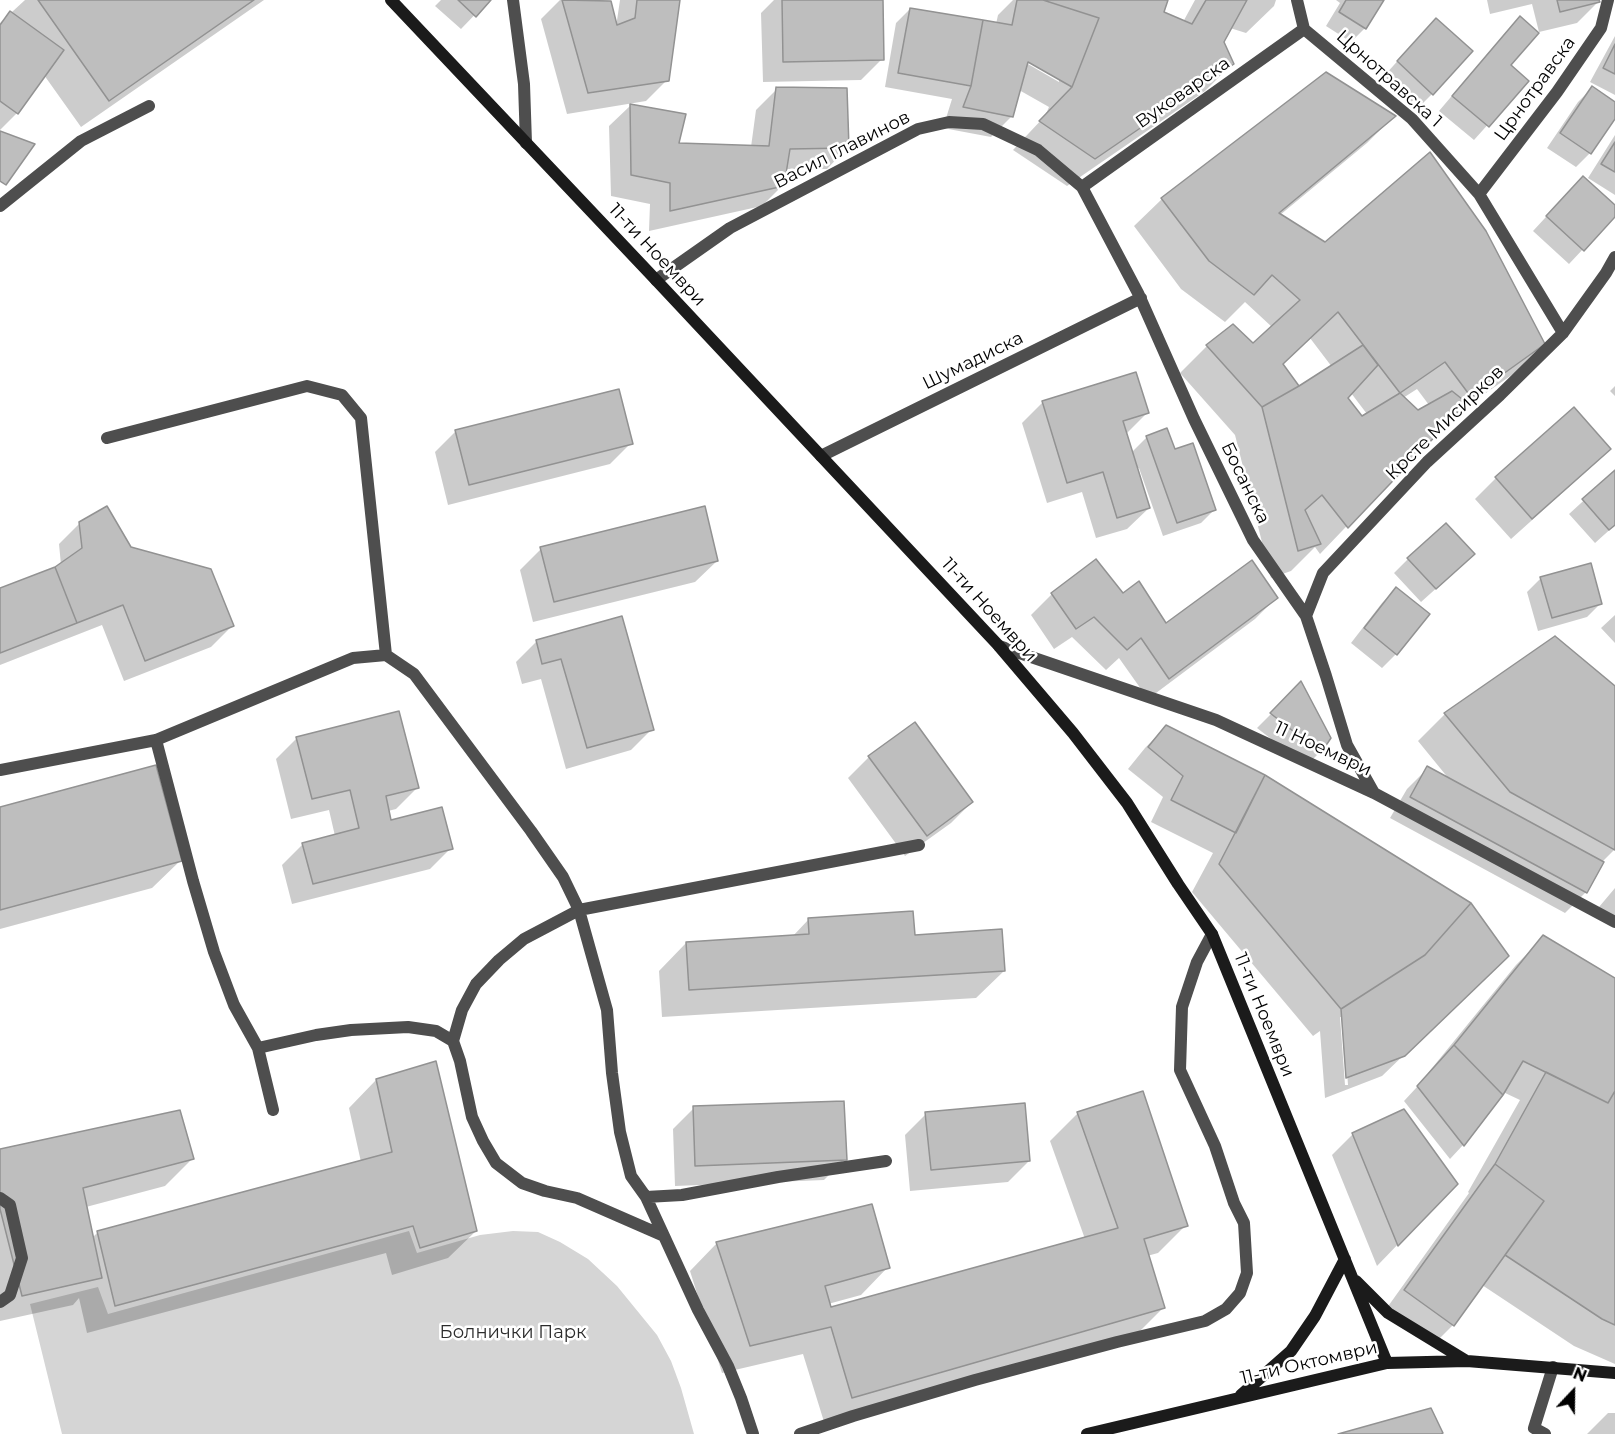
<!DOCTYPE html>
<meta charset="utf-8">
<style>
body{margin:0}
#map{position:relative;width:1615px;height:1434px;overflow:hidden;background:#fff;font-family:Montserrat,sans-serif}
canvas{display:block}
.north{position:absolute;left:1543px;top:1362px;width:60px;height:60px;-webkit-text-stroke:4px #fff;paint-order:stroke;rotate:22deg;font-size:16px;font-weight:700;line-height:24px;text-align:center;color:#000}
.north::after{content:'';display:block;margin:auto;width:21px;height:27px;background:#000;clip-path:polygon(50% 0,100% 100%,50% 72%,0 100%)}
</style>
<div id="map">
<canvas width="1615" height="1434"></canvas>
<div class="north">N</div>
</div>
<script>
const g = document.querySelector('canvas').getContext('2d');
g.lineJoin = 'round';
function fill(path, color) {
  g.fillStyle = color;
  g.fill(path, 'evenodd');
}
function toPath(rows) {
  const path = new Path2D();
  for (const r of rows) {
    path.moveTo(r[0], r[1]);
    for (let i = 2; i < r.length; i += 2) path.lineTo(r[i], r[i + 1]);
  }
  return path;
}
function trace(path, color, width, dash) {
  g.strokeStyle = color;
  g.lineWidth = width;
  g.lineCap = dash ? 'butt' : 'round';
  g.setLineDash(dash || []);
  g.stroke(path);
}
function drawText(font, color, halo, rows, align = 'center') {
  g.font = font + ' Montserrat,sans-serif';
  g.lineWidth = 5;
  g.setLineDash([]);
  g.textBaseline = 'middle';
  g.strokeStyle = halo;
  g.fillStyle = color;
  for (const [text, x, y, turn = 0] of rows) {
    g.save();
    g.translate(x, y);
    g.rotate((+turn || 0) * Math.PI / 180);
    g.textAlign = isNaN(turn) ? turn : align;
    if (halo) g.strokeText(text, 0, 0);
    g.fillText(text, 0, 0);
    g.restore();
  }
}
fill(toPath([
 [409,1231,417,1253,480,1235,513,1231,538,1232,560,1242,588,1259,617,1286,657,1335,671,1361,681,1388,694,1434,62,1434,30,1304,98,1287,108,1314]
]), '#d5d5d5');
fill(toPath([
 [25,0,264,0,81,127,44,75,17,113,0,130,0,23],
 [441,0,489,0,461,29,435,6],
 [560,0,610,2,616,27,620,0,678,0,667,80,646,101,567,114,541,19],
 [774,0,881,0,882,59,861,80,763,82,761,13],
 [1013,0,1166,0,1162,13,1183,22,1195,0,1276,0,1274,6,1246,33,1230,28,1223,42,1233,63,1205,91,1067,186,1013,150,1045,116,1049,107,1019,90,1012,116,991,137,943,128,952,99,885,87,896,23,910,9,996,24,998,15],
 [1023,57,1059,78,1059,82,1021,60],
 [1336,0,1382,0,1365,28,1351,42,1326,26,1340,3],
 [1487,0,1598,0,1598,2,1577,23,1539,32,1532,4,1490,14],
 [1506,32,1509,66,1527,81,1474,140,1439,111],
 [1422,34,1432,94,1418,108,1384,76],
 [1615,36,1615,95,1590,82],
 [1592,88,1615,104,1615,117,1590,153,1576,167,1547,148,1578,102],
 [777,89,848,147,827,169,786,169,783,185,762,206,649,231,650,204,611,196,609,126,630,106,678,145,751,147,756,110],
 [1394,116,1367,143,1280,215,1325,244,1543,344,1516,372,1450,418,1320,554,1315,547,1291,571,1271,578,1235,435,1180,373,1207,346,1253,345,1272,327,1245,302,1225,322,1181,289,1134,226,1162,199],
 [1310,338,1332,367,1299,388,1282,364],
 [1417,389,1429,405,1418,411,1403,398],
 [1351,393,1367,414,1361,418,1346,398],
 [1615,135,1615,195,1588,178],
 [1569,192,1615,207,1615,215,1569,264,1533,231],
 [1615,386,1615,396,1610,391],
 [1043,402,1147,413,1126,434,1131,453,1147,437,1174,451,1215,509,1201,523,1163,536,1139,468,1136,469,1149,508,1127,529,1096,538,1082,492,1047,503,1022,423],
 [456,431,631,443,610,464,448,505,435,452],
 [1609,449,1588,470,1511,539,1475,499,1496,478],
 [1615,472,1615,525,1595,543,1569,514],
 [80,523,130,549,232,626,211,647,124,681,102,625,0,665,0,590,61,565,59,544],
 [541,549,717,561,695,582,533,622,520,570],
 [1408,559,1459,568,1421,602,1394,573],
 [1541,578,1601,603,1587,617,1538,631,1527,592],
 [1396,589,1396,654,1382,668,1351,643,1382,603],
 [1052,594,1165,626,1276,598,1255,619,1148,699,1119,658,1106,670,1072,637,1054,649,1031,615],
 [1615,615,1615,643,1601,628],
 [621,618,652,729,631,750,566,769,541,679,522,684,516,662,537,641],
 [1301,684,1320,752,1306,766,1257,728],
 [1615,688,1615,849,1602,862,1586,892,1565,913,1390,818,1407,789,1428,768,1449,779,1418,741,1445,714],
 [1166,727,1486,976,1382,1076,1325,1098,1320,1031,1313,1036,1192,892,1213,853,1151,822,1163,797,1128,769,1145,748],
 [1340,1017,1343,1017,1348,1085,1345,1085],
 [297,738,417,788,396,809,388,811,390,821,451,848,430,869,292,904,282,865,303,844,335,836,329,810,291,819,276,759],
 [869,757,972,802,951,823,905,856,848,778],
 [0,808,180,861,152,888,0,929],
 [1615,888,1615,920,1599,907],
 [809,919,913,937,1004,971,976,998,662,1017,659,971,686,943,792,937],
 [1544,937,1615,980,1615,1364,1574,1346,1482,1285,1453,1325,1432,1346,1384,1312,1469,1193,1468,1192,1520,1100,1503,1092,1463,1145,1450,1159,1404,1101,1429,1074,1428,1073,1516,965],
 [376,1080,476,1231,448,1258,392,1275,386,1253,87,1333,79,1298,73,1305,0,1321,0,1151,193,1158,165,1186,86,1207,92,1238,98,1232,361,1162,349,1108],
 [1142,1093,1186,1225,1158,1253,1147,1256,1163,1308,1136,1335,825,1425,803,1354,722,1373,690,1271,717,1243,888,1267,861,1295,828,1304,829,1309,1085,1239,1050,1141,1077,1114],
 [694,1108,845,1159,824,1180,675,1186,673,1129],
 [926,1114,1029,1161,1008,1182,910,1191,905,1135],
 [1353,1134,1456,1184,1377,1266,1332,1155],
 [1608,1413,1615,1413,1615,1434,1587,1434]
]), '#0003');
const building = toPath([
 [38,0,254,0,109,101,38,0],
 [458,0,491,0,476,17,458,0],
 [562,0,611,1,617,25,635,18,637,0,680,0,669,81,588,93,562,0],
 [782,0,883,0,884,60,783,62,782,0],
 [1017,0,1043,0,1099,18,1072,87,1028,62,1013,117,963,107,971,86,983,20,1012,25,1017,0],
 [1043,0,1168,0,1164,12,1192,24,1206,0,1247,0,1224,42,1234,64,1095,159,1039,121,1072,87,1099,18,1043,0],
 [1346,0,1384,0,1366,29,1339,12,1346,0],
 [1557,0,1599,0,1600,2,1560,12,1557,0],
 [910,8,983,20,971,86,898,73,910,8],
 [10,11,64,50,18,114,0,101,0,25,10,11],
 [1520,16,1539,33,1511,65,1529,81,1489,127,1452,96,1520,16],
 [1436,18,1473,51,1433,95,1397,61,1436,18],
 [1615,44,1615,74,1603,68,1615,44],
 [1326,72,1396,116,1279,213,1325,242,1430,152,1486,231,1545,344,1471,397,1445,362,1400,393,1338,312,1283,364,1299,386,1262,407,1206,345,1233,324,1253,343,1300,300,1272,275,1254,295,1209,261,1161,198,1326,72],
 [1592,86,1615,102,1615,119,1591,154,1560,133,1592,86],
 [776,87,847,88,849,148,790,149,784,186,670,211,670,183,631,175,630,104,686,114,679,143,769,146,776,87],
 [0,131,35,144,6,185,0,181,0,131],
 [1615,142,1615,172,1601,164,1615,142],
 [1583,176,1615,205,1615,217,1584,251,1546,216,1583,176],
 [1363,345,1378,365,1348,398,1362,416,1400,393,1418,410,1452,391,1467,403,1348,528,1322,495,1305,510,1321,544,1298,551,1262,407,1299,386,1363,345],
 [1136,372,1149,413,1123,421,1150,508,1117,518,1103,472,1067,483,1042,401,1136,372],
 [619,389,633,444,469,485,455,430,619,389],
 [1574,407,1611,449,1532,519,1495,477,1574,407],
 [1167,428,1175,449,1193,443,1216,510,1177,523,1146,436,1167,428],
 [1615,470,1615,525,1609,530,1582,499,1615,470],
 [107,506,131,547,211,569,234,626,145,661,123,605,77,623,55,567,82,548,79,522,107,506],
 [705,506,718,561,554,602,540,547,705,506],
 [1446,523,1475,554,1436,589,1407,558,1446,523],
 [1096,559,1123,593,1139,581,1166,623,1252,560,1278,598,1169,679,1141,638,1127,650,1094,617,1076,629,1051,593,1096,559],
 [1591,563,1602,604,1552,618,1540,577,1591,563],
 [55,567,77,623,0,653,0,588,55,567],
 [1396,587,1430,614,1397,655,1364,628,1396,587],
 [622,616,654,730,587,748,561,659,542,664,536,640,622,616],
 [1555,636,1615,686,1615,850,1510,792,1444,713,1555,636],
 [1301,681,1331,738,1321,753,1270,713,1301,681],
 [399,711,419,788,386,796,391,820,442,807,453,849,313,884,302,843,359,828,350,790,312,799,296,737,399,711],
 [915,722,973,802,927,836,868,756,915,722],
 [1166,725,1265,775,1236,833,1171,800,1183,776,1148,747,1166,725],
 [156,765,182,861,0,910,0,807,156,765],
 [1427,766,1604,862,1587,893,1410,797,1427,766],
 [1265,775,1471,903,1425,955,1341,1009,1219,864,1265,775],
 [1471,903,1509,956,1405,1056,1346,1078,1341,1009,1425,955,1471,903],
 [913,911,915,935,1002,929,1005,971,689,990,686,942,809,934,808,918,913,911],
 [1543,935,1615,978,1615,1091,1608,1103,1523,1061,1503,1095,1454,1045,1543,935],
 [1454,1045,1503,1095,1464,1146,1417,1086,1454,1045],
 [436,1061,477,1231,420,1248,413,1226,115,1306,97,1231,392,1152,376,1079,436,1061],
 [1546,1072,1608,1103,1615,1091,1615,1325,1602,1319,1505,1255,1544,1201,1495,1164,1546,1072],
 [1143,1091,1188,1226,1144,1239,1165,1308,852,1398,831,1327,750,1346,716,1242,872,1204,890,1268,825,1286,831,1307,1118,1228,1077,1112,1143,1091],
 [844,1101,847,1160,695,1166,693,1106,844,1101],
 [1025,1103,1030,1161,931,1170,925,1112,1025,1103],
 [1404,1109,1458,1184,1398,1246,1352,1133,1404,1109],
 [180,1110,194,1159,83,1188,102,1278,22,1296,0,1209,0,1149,180,1110],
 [1495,1164,1544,1201,1454,1326,1404,1290,1495,1164],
 [1431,1408,1443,1433,1441,1434,1338,1434,1431,1408]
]);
fill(building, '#bebebe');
trace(building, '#929292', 1.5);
trace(toPath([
 [107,438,307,386,342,395,361,418,386,655],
 [156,740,193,881,214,952,234,1005,258,1048,273,1110],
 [0,770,156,740,353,658,386,655,414,674,531,831,563,877,579,910,607,1010,612,1073,620,1132,631,1176,646,1197,664,1236],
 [453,1041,462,1010,476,984,499,960,524,939,579,910,919,845],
 [258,1048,316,1035,351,1030,408,1027,436,1031,453,1041,460,1061,472,1117,483,1141,496,1163,522,1183,545,1191,577,1198,664,1236,698,1310,728,1366,741,1398,753,1434],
 [646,1197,682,1195,778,1177,886,1161],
 [0,1198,10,1205,22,1258,10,1295,0,1302],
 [800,1434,853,1416,975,1380,1117,1342,1205,1321,1226,1309,1240,1293,1247,1273,1244,1223,1234,1203,1215,1146,1180,1070,1182,1007,1197,962,1212,934],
 [1545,1434,1534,1428,1553,1367]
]), '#4e4e4e', 12);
trace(toPath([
 [513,0,524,84,526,143],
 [1297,0,1304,29,1412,119,1479,194,1563,333],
 [1082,187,1304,29],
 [1479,194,1557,92,1601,28,1608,0],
 [0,206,81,141,149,106],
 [656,280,730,228,918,129,949,122,983,124,1038,150,1082,187,1138,293,1194,419,1253,540,1306,616,1326,676,1347,745,1374,793],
 [821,456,1141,298],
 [1306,616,1323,573,1427,462,1500,395,1563,333,1606,273,1615,257],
 [999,646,1216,720,1374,793,1615,922]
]), '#4e4e4e', 12);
trace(toPath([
 [391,0,656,280,999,646,1073,733,1127,803,1178,884,1212,934,1387,1363],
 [1356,1281,1388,1313,1465,1360],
 [1241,1395,1291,1351,1315,1316,1345,1259],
 [1087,1434,1387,1363,1467,1361,1615,1373]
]), '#1b1b1b', 12);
drawText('18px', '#000', '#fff', [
 ["Црнотравска 1",1389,79,42],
 ["Црнотравска",1535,89,-54],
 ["Вуковарска",1183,93,-35],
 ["Васил Главинов",842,150,-27],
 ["11-ти Ноември",657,255,47],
 ["Шумадиска",973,361,-26],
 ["Крсте Мисирков",1445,423,-44],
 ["Босанска",1245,483,64],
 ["11-ти Ноември",989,610,48],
 ["11 Ноември",1323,749,25],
 ["11-ти Ноември",1264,1015,68],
 ["11-ти Октомври",1309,1363,-13]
]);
drawText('18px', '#2c2c2c', '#fff', [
 ["Болнички Парк",513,1333]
]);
</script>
